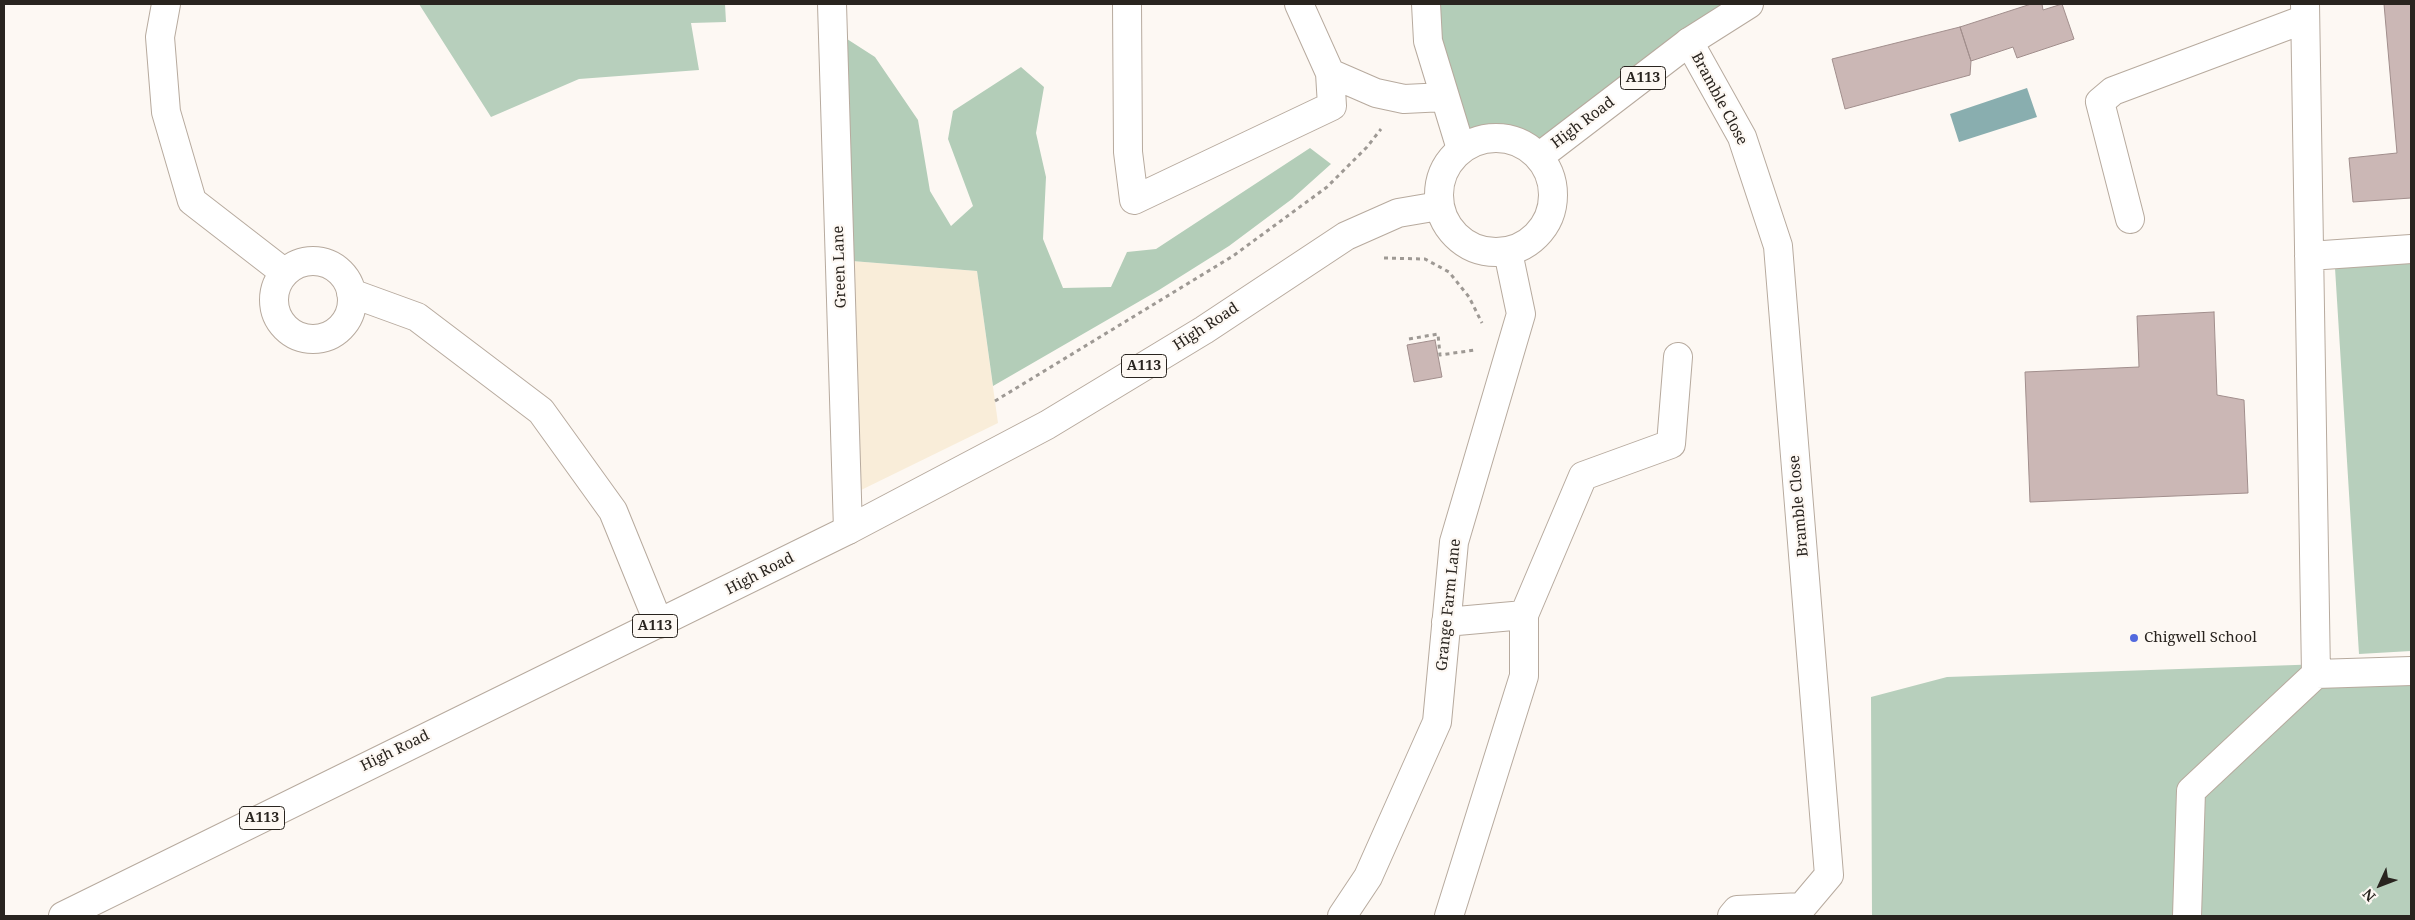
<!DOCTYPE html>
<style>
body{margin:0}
#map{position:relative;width:2415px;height:920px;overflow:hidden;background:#fdf8f3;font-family:"Noto Serif",serif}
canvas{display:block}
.frame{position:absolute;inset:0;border:5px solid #29241f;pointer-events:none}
.north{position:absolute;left:2355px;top:860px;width:50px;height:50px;-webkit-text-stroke:4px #fdf8f3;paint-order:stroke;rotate:227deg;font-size:14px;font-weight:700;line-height:20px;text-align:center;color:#29241f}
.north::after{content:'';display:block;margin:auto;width:18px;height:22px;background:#29241f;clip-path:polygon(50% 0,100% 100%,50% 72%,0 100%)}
</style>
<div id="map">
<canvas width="2415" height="920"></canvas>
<div class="frame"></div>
<div class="north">N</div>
</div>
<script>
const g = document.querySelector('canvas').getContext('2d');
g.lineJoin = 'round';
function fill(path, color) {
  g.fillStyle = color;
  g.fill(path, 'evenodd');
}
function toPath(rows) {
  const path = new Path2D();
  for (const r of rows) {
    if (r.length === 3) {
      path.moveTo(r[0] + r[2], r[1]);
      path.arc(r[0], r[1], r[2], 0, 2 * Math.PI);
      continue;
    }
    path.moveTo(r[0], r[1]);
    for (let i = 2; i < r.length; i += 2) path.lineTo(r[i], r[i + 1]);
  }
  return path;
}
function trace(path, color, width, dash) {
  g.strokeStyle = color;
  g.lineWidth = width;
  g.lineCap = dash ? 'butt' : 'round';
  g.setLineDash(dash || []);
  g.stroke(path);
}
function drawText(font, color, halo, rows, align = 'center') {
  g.font = font + ' "Noto Serif",serif';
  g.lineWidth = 4.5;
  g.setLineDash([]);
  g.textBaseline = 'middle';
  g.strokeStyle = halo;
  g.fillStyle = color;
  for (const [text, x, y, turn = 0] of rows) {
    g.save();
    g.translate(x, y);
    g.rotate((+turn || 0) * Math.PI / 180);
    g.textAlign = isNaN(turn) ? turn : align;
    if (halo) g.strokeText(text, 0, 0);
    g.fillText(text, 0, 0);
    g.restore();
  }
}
fill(toPath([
 [852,261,977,271,998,423,855,493]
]), '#f9edd9');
fill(toPath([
 [419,4,725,4,726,22,691,23,699,70,579,79,491,117],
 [2411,263,2411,651,2359,654,2335,268],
 [2411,661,2411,916,1872,916,1871,697,1947,677]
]), '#b7cfbc');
fill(toPath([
 [1426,4,1749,4,1540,156,1476,140,1445,97],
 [847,39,875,57,918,120,930,191,951,226,973,206,948,139,953,111,1021,67,1044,87,1036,133,1046,177,1043,239,1063,288,1111,287,1127,252,1156,249,1310,148,1331,164,1292,199,1229,246,1159,290,993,386,977,271,852,261]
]), '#b3cdb8');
fill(toPath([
 [2027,88,2037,117,1959,142,1950,114]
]), '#89aeaf');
const building = toPath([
 [2031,4,2042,4,2043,10,2062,4,2074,39,2017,58,2013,47,1971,61,1960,27,2031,4],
 [2384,4,2411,4,2411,198,2353,202,2349,158,2397,153,2384,4],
 [1960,27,1971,61,1970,75,1845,109,1832,59,1960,27],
 [2214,312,2217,395,2244,400,2248,493,2030,502,2025,372,2139,367,2137,316,2214,312],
 [1435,340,1442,377,1414,382,1407,345,1435,340]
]);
fill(building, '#cbb7b5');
trace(building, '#a18e8c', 1);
const minor = toPath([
 [166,4,160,37,166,112,192,201,285,273],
 [832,4,848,530],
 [1127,4,1128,152,1134,200,1332,106,1330,73,1299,4],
 [1426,4,1428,41,1461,149],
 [1689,42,1742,137,1778,246,1829,875,1802,907,1737,910,1732,916],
 [1330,73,1376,93,1404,99,1445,97],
 [2130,219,2100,102,2113,91,2305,19],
 [2309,256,2411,249],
 [313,300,39],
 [351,293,417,317,541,411,613,511,659,624],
 [1446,622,1524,615,1583,476,1671,444,1678,357],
 [2316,674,2411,671],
 [1342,916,1368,877,1437,722,1454,542,1521,314,1508,252],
 [1449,916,1524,676,1524,615],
 [2187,916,2191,791,2316,674,2305,4]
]);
const major = toPath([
 [1496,195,57],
 [1540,156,1689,42,1749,4],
 [63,916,848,530,1047,425,1204,330,1346,236,1398,213,1439,206]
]);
trace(minor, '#b7aa9e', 30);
trace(major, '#b7aa9e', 30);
trace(toPath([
 [1384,258,1425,259,1449,272,1469,297,1482,323],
 [1409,339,1438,334,1440,355,1475,350],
 [995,401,1233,256,1327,187,1367,147,1381,129]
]), '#9e9994', 3, [4, 4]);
trace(minor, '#fff', 28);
trace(major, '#fff', 28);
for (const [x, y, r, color] of [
 [2134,638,5,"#5269de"]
]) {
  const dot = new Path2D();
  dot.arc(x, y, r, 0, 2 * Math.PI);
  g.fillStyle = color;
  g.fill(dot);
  trace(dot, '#fdf8f3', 2);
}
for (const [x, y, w] of [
 [1643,78,45],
 [1144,366,45],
 [655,626,45],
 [262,818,45]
]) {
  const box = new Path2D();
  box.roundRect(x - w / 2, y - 11.5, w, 23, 4);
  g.fillStyle = '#fdf8f3';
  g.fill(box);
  trace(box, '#29241f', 1);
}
drawText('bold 14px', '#29241f', null, [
 ["A113",1643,78],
 ["A113",1144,366],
 ["A113",655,626],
 ["A113",262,818]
]);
drawText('15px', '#29241f', '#fdf8f3', [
 ["Bramble Close",1719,99,62],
 ["High Road",1583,123,-37],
 ["Green Lane",840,267,-92],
 ["High Road",1206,327,-33],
 ["Bramble Close",1799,506,-95],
 ["High Road",760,574,-27],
 ["Grange Farm Lane",1449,605,-84],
 ["High Road",395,751,-26]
]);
drawText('15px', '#29241f', '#fdf8f3', [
 ["Chigwell School",2144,638]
], 'left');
</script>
